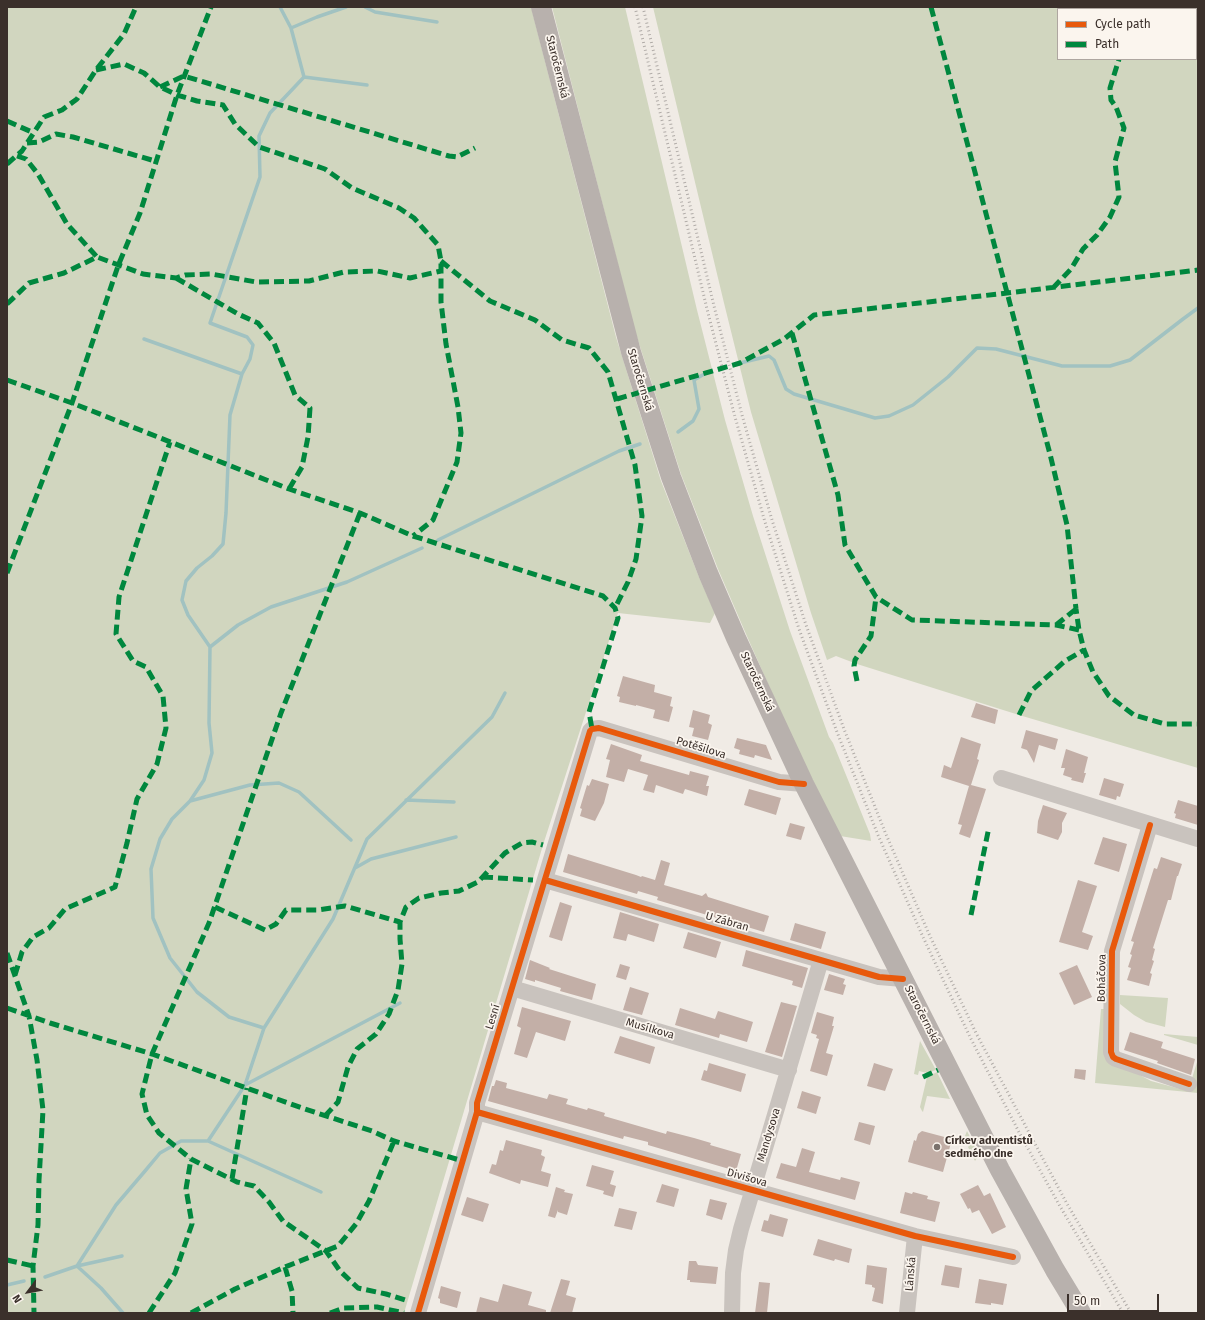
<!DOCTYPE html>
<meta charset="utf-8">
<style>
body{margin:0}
#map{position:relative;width:1205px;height:1320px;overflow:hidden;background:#f0ebe5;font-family:"Fira Sans",sans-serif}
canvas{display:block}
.frame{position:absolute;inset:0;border:8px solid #3b302b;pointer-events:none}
.legend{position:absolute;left:1057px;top:8px;width:140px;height:52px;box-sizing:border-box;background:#fbf5ee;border:1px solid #aea6a0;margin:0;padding:5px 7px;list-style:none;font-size:12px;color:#3b302b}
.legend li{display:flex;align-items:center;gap:8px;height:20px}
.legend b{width:20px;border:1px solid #aea6a0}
.north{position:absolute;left:8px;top:1272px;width:40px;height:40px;-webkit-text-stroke:3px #fbf5ee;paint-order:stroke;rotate:238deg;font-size:11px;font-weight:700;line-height:16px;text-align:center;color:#3b302b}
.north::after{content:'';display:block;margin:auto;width:14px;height:18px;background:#3b302b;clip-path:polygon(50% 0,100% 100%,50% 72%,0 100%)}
.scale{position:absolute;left:1067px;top:1294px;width:92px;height:18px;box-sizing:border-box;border:2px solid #3b302b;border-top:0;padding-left:5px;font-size:12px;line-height:14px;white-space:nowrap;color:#3b302b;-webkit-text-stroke:3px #fbf5ee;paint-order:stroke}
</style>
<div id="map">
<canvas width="1205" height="1320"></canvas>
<div class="frame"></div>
<ul class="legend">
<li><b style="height:5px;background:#e8590c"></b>Cycle path</li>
<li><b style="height:5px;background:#00873e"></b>Path</li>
</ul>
<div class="north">N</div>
<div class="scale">50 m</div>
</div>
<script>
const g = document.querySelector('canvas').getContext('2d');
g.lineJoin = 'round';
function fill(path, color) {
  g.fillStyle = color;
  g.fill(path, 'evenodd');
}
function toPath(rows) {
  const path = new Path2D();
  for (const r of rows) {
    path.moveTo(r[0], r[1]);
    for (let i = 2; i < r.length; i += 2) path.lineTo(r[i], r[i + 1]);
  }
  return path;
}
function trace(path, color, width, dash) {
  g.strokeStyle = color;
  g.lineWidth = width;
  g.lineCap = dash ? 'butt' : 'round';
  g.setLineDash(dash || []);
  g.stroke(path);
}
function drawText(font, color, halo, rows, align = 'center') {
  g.font = font + ' "Fira Sans",sans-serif';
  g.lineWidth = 3.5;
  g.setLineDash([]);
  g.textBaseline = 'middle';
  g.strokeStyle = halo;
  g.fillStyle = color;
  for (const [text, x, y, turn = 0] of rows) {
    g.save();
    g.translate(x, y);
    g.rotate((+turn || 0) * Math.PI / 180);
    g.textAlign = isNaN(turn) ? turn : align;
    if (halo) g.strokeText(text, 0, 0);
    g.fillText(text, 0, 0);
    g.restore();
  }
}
fill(toPath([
 [7,7,531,7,616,337,661,481,699,577,715,613,710,623,618,613,543,845,404,1313,7,1313],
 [552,7,625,7,697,310,725,420,753,516,790,631,829,737,833,743,870,834,871,841,840,836,791,736,746,634,718,569,681,474,635,331],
 [653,7,1198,7,1198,768,1019,715,857,664,836,656,827,660,811,613,751,412,724,303],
 [1058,9,1196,9,1196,59,1058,59],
 [1120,995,1168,998,1165,1027,1146,1022,1134,1015,1120,1004],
 [1101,1009,1110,1009,1119,1064,1151,1081,1188,1091,1198,1059,1198,1093,1095,1083],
 [1164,1034,1198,1037,1198,1045,1164,1035],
 [920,1041,936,1070,927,1073,919,1071,918,1075,914,1074],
 [937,1072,950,1099,927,1096,923,1112,922,1111,920,1107,927,1077],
 [967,1131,979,1155,975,1161,968,1147,970,1145,965,1136]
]), '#d1d6bf');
trace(toPath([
 [365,7,375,12,437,22],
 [291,28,317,17,346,7],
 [304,77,367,85],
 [144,339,242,374],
 [740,363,769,356,774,360,786,389,794,394,875,418,889,416,913,405,948,377,977,348,996,349,1062,366,1110,366,1130,360,1183,319,1198,308],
 [678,432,693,421,699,409,694,380,706,373],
 [438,540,619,451,640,444],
 [210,647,188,615,182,600,186,581,197,568,212,556,223,544,226,513,230,415,242,374,250,359,253,345,247,337,210,323,260,177,259,136,270,113,304,77,291,28,280,7],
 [406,800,454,802],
 [190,801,250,785,279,783,299,792,351,840],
 [355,868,371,859,456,837],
 [264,1028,229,1017,197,992,170,958,153,918,151,869,160,839,172,819,190,801,204,780,212,753,209,723,210,647,238,625,271,607,347,582,422,548],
 [245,1085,400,1003],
 [208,1141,245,1085,264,1028,333,919,367,839,492,717,505,693],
 [77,1266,101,1288,123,1313],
 [77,1266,122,1256],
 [45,1277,77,1266,116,1205,145,1171,160,1153,181,1141,208,1141,321,1192],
 [7,1285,24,1281]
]), '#a1c2c1', 3.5);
fill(toPath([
 [623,676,655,685,654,692,672,697,670,706,673,707,669,722,653,718,655,710,636,705,636,706,619,702,620,697,617,696],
 [976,703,998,710,995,724,971,717],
 [693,710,710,715,708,723,712,725,708,740,692,736,694,728,689,727],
 [1026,730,1058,739,1055,750,1039,745,1034,763,1027,750,1021,748],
 [961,737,981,744,977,759,979,760,971,785,986,789,970,838,959,834,962,825,958,824,969,786,941,777,944,765,951,768],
 [737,738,766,745,772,760,755,755,754,758,739,754,740,750,734,748],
 [611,744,642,755,640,761,689,775,690,771,709,776,706,786,709,786,707,796,685,789,683,794,656,785,654,793,643,790,648,775,628,769,624,782,606,777,610,760,606,759],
 [1066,749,1088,757,1084,773,1086,773,1083,783,1071,780,1072,778,1063,775,1065,768,1061,768],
 [1104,778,1124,784,1120,797,1117,796,1116,800,1099,795],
 [592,779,609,784,604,803,595,821,580,816,582,809,580,808,587,785,589,786],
 [749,789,781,798,776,815,744,805],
 [1178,800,1198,806,1198,825,1175,818,1176,814,1174,813],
 [1043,805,1067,813,1062,823,1062,832,1058,840,1037,833,1038,821],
 [790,823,805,827,801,840,786,836],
 [1103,837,1127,844,1119,872,1094,864],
 [568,854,636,875,641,877,642,876,655,880,661,860,670,863,664,885,702,896,706,893,708,897,769,916,764,932,657,900,658,897,638,891,637,894,563,872],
 [1161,857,1182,864,1178,876,1177,876,1171,900,1168,900,1153,948,1155,949,1152,960,1154,961,1150,973,1152,974,1149,986,1127,980,1131,968,1128,967,1132,955,1130,954,1134,942,1131,941,1154,868,1157,869],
 [1078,880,1097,886,1082,932,1093,936,1088,950,1059,942],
 [560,902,572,906,562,941,549,937],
 [620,912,659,924,654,942,628,934,626,941,613,938],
 [795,923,826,932,821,949,790,940],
 [688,932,721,942,716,958,683,948],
 [746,950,808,968,802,988,792,985,793,981,742,966],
 [530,960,550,968,549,969,596,984,592,1000,560,991,561,988,535,980,535,982,525,979],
 [620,964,630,967,626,980,616,977],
 [1077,965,1092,997,1074,1005,1059,973],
 [829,974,845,979,843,984,846,985,843,995,824,990],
 [630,987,649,993,642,1015,623,1010],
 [781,1002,797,1006,782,1057,765,1052],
 [522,1007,571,1021,565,1041,536,1032,527,1058,514,1054,521,1028,517,1026],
 [680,1008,715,1019,718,1011,753,1022,747,1042,720,1034,719,1038,675,1025],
 [817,1012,834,1017,832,1026,834,1026,826,1053,833,1055,827,1076,810,1071,819,1039,816,1038,817,1035,811,1033],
 [1130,1032,1163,1042,1161,1048,1195,1059,1191,1075,1157,1063,1158,1061,1124,1050],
 [620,1036,655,1047,650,1064,614,1053],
 [709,1063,746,1074,741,1092,701,1080,704,1070,707,1071],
 [874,1063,893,1069,885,1091,867,1086],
 [1075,1069,1086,1070,1085,1080,1074,1078],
 [496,1080,507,1083,506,1088,547,1099,549,1094,568,1099,566,1104,587,1110,588,1108,605,1113,604,1116,666,1134,667,1131,694,1138,711,1143,710,1145,741,1154,736,1171,648,1145,648,1142,624,1136,623,1139,488,1101,492,1086,494,1086],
 [802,1091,821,1097,816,1114,797,1108],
 [859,1122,875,1126,870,1145,854,1140],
 [922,1131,952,1139,943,1172,908,1162,914,1140,916,1141,918,1134],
 [506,1140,542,1150,541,1155,545,1157,541,1171,551,1174,548,1187,521,1180,520,1184,489,1173,492,1164,496,1165,500,1150,503,1151],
 [802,1148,815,1152,809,1172,840,1180,841,1177,860,1182,855,1200,776,1178,781,1163,796,1167],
 [592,1165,614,1171,610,1184,616,1186,613,1197,603,1194,604,1191,586,1186],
 [662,1184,679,1189,674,1207,656,1202],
 [978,1185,984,1196,990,1193,1006,1227,992,1234,979,1210,972,1213,970,1208,968,1209,960,1194],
 [556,1187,565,1190,564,1192,573,1194,567,1215,558,1212,558,1210,555,1218,548,1216],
 [905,1192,912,1194,913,1192,928,1196,927,1199,940,1202,935,1222,900,1213],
 [467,1197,489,1204,483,1222,461,1215],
 [710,1199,727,1203,722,1220,706,1215],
 [619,1208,637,1212,632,1230,614,1226],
 [770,1214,788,1219,783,1237,761,1231,764,1220,768,1221],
 [818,1239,852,1249,849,1263,835,1259,834,1261,813,1255],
 [689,1261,696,1261,698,1265,718,1267,716,1284,690,1282,690,1280,687,1280],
 [867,1265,887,1268,883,1304,872,1301,875,1288,872,1287,872,1285,865,1284],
 [945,1265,962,1268,959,1288,941,1285],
 [561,1279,570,1281,566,1295,576,1298,572,1313,550,1313],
 [979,1279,1007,1284,1003,1305,991,1303,991,1305,975,1303],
 [759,1282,770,1283,767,1313,755,1313],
 [503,1284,532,1292,528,1305,546,1310,546,1313,476,1313,480,1297,498,1302],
 [441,1286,461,1292,457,1308,440,1303,440,1299,438,1298]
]), '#c3afa7');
trace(toPath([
 [1001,778,1198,839],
 [1150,825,1112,951,1111,1052,1113,1057,1116,1059,1189,1084],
 [545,880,879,977,903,979],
 [512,988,789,1070],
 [477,1112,915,1236,1013,1257],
 [418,1313,477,1112,477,1103,590,731,592,729,599,728,779,782,804,784],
 [732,1313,733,1273,736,1250,741,1229,821,960],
 [907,1313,915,1236]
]), '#c9c3be', 16);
trace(toPath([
 [541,7,631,352,671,477,708,573,736,638,804,784,1000,1170,1055,1270,1081,1313]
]), '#b8b1ad', 20);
trace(toPath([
 [635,7,707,309,735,417,765,522,799,629,837,732,878,835,923,937,970,1037,1021,1136,1061,1208,1123,1313],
 [643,7,714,306,742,415,772,520,806,625,844,729,885,832,929,934,976,1033,1066,1202,1131,1313]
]), '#b1aca8', 3, [1, 3]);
trace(toPath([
 [931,7,1050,454,1067,525,1076,609,1079,630,1084,650,1093,672,1109,696,1134,715,1165,724,1198,724],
 [1124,9,1124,7],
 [96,70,124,64,144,73,160,87,177,95,197,101,223,105,235,124,259,147,325,169,352,188,399,208,414,218,438,245,441,261,441,302,446,344,458,407,461,433,457,462,433,520,413,536],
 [160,87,184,76,449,156,457,157,475,148],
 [7,121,34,133],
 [27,143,39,142,56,134,73,137,155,161],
 [17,156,26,159,38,174,67,224,97,257],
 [7,164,22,151,44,117,62,110,77,99,96,70,124,34,136,7],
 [441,261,490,301,535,320,562,340,589,348,608,372,635,465,642,516,636,559,628,582,615,608],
 [176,278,238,314,258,323,274,343,295,395,310,408,308,437,302,467,289,489],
 [1053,288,1071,269,1083,249,1097,235,1110,217,1119,197,1115,162,1124,128,1116,107,1111,100,1110,88,1119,59],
 [7,304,29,283,64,273,97,257,143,274,176,278,185,275,211,274,256,282,309,281,344,272,377,271,410,278,441,271],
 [792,333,838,495,845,545,876,597,912,620,1056,625,1079,630],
 [7,380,72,403,289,489,360,513,413,536,603,596,615,608,618,618,589,712,592,729],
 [617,399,740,363,784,339,814,315,1007,293,1198,270],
 [360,513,281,713,209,923,152,1054,142,1094,147,1115,159,1133,191,1159,237,1182,254,1186,269,1202,283,1221,326,1251,340,1271,358,1288,386,1294,408,1301],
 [7,573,72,403,118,266,140,213,177,95,211,7],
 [1056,625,1076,609],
 [857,681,854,666,855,660,871,636,876,597],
 [1019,715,1031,691,1065,661,1084,650],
 [483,877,533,880],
 [215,907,265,930,276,924,286,910,317,910,345,906,400,922],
 [971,915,989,827],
 [7,953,29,1016,37,1060,43,1110,39,1180,38,1225,33,1266,34,1313],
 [15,975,22,952,33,937,49,928,65,909,115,887,127,843,137,799,157,764,166,728,163,696,146,667,133,661,116,634,119,597,170,442],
 [7,1008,50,1023,152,1054,302,1108,372,1131,394,1141,463,1161],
 [923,1077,938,1070],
 [325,1116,338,1102,348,1067,357,1049,376,1034,389,1014,398,990,402,964,400,939,400,922,406,907,419,898,441,893,459,891,478,882,505,853,522,843,532,842,543,845],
 [232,1179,247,1088],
 [7,1260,33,1266],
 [285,1267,292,1291,293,1313],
 [149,1313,175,1273,192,1224,186,1189,191,1159],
 [191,1313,235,1289,285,1267,338,1246,356,1224,369,1201,394,1141],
 [330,1313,344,1308,377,1307,404,1313]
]), '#00873e', 5, [10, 5]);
trace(toPath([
 [1150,825,1112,951,1111,1052,1113,1057,1116,1059,1189,1084],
 [545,880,879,977,903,979],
 [477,1112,915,1236,1013,1257],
 [418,1313,477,1112,477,1103,590,731,592,729,599,728,779,782,804,784]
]), '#e8590c', 6);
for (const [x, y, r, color] of [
 [937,1147,4,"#7a716c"]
]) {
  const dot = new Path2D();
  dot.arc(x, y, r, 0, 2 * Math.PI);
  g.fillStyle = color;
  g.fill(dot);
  trace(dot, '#fbf5ee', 1.5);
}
drawText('11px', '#3b302b', '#fbf5ee', [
 ["Staročernská",557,67,76],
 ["Staročernská",640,380,73],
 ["Staročernská",757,682,65],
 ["Potěšilova",701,748,17],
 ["U Zábran",727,922,16],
 ["Boháčova",1102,978,-89],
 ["Staročernská",922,1015,63],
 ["Lesní",493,1017,-73],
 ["Musílkova",650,1029,16],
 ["Mandysova",769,1135,-73],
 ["Divišova",747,1178,16],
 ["Lánská",911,1274,-85]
]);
drawText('bold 11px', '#3b302b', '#fbf5ee', [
 ["Církev adventistů",945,1141],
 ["sedmého dne",945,1154]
], 'left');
</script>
